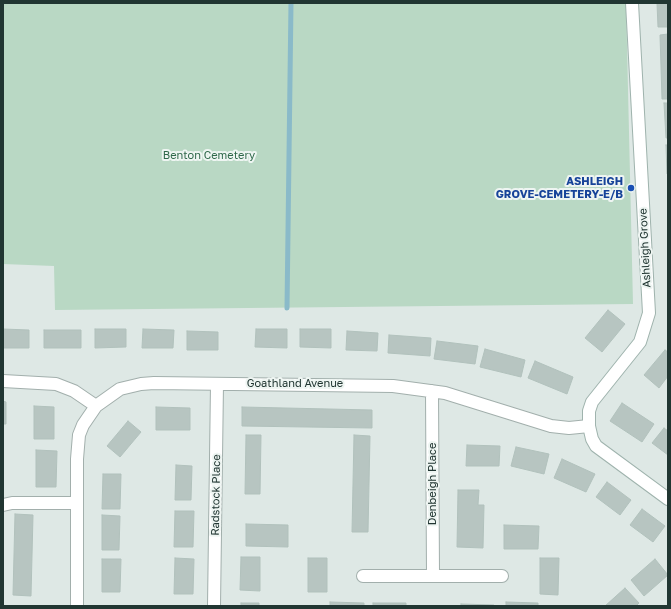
<!DOCTYPE html>
<style>
body{margin:0}
#map{position:relative;width:671px;height:609px;overflow:hidden;background:#dee8e5;font-family:"Golos Text",sans-serif}
canvas{display:block}
.frame{position:absolute;inset:0;border:4px solid #213632;pointer-events:none}
</style>
<div id="map">
<canvas width="671" height="609"></canvas>
<div class="frame"></div>
</div>
<script>
const g = document.querySelector('canvas').getContext('2d');
g.lineJoin = 'round';
function fill(path, color) {
  g.fillStyle = color;
  g.fill(path, 'evenodd');
}
function toPath(rows) {
  const path = new Path2D();
  for (const r of rows) {
    path.moveTo(r[0], r[1]);
    for (let i = 2; i < r.length; i += 2) path.lineTo(r[i], r[i + 1]);
  }
  return path;
}
function trace(path, color, width, dash) {
  g.strokeStyle = color;
  g.lineWidth = width;
  g.lineCap = dash ? 'butt' : 'round';
  g.setLineDash(dash || []);
  g.stroke(path);
}
function drawText(font, color, halo, rows, align = 'center') {
  g.font = font + ' "Golos Text",sans-serif';
  g.lineWidth = 4;
  g.setLineDash([]);
  g.textBaseline = 'middle';
  g.strokeStyle = halo;
  g.fillStyle = color;
  for (const [text, x, y, turn = 0] of rows) {
    g.save();
    g.translate(x, y);
    g.rotate((+turn || 0) * Math.PI / 180);
    g.textAlign = isNaN(turn) ? turn : align;
    if (halo) g.strokeText(text, 0, 0);
    g.fillText(text, 0, 0);
    g.restore();
  }
}
fill(toPath([
 [3,3,626,3,633,304,55,310,54,266,3,264]
]), '#b9d8c4');
trace(toPath([
 [287,308,291,3]
]), '#8abac9', 5);
const building = toPath([
 [657,3,668,3,668,27,658,27,657,3],
 [668,34,668,99,662,99,660,35,668,34],
 [664,103,668,103,668,138,666,138,664,103],
 [666,145,668,145,668,174,667,174,666,145],
 [608,310,625,324,602,352,585,338,608,310],
 [3,329,29,330,29,348,3,348,3,329],
 [95,329,126,329,126,347,95,348,95,329],
 [143,329,174,330,173,348,142,348,143,329],
 [256,329,287,329,287,348,255,347,256,329],
 [300,329,331,329,331,348,300,347,300,329],
 [44,330,81,330,81,348,44,348,44,330],
 [187,331,218,332,218,350,187,350,187,331],
 [347,331,378,333,377,351,346,350,347,331],
 [389,335,431,338,430,356,388,353,389,335],
 [437,341,478,346,475,364,434,359,437,341],
 [485,349,525,360,521,377,480,367,485,349],
 [665,350,668,352,668,376,659,388,644,375,665,350],
 [535,361,573,377,567,394,528,378,535,361],
 [3,401,6,402,6,424,3,424,3,401],
 [622,403,654,424,642,442,610,421,622,403],
 [34,406,54,407,54,439,34,439,34,406],
 [156,407,190,408,190,430,156,430,156,407],
 [242,407,372,410,372,428,242,426,242,407],
 [128,421,141,432,120,457,107,446,128,421],
 [664,428,668,431,668,455,652,443,664,428],
 [246,435,261,435,260,494,245,494,246,435],
 [354,435,370,436,368,532,352,532,354,435],
 [467,445,500,446,499,466,466,466,467,445],
 [516,447,549,454,544,474,511,466,516,447],
 [36,450,57,451,56,487,36,487,36,450],
 [562,459,595,474,586,492,554,478,562,459],
 [176,465,192,466,191,500,175,500,176,465],
 [103,474,121,474,120,509,102,509,103,474],
 [607,482,631,500,620,515,596,497,607,482],
 [458,490,479,490,478,505,484,505,483,548,457,547,458,490],
 [642,509,665,526,653,542,630,525,642,509],
 [175,511,194,511,193,547,174,547,175,511],
 [15,514,33,515,31,596,13,595,15,514],
 [102,515,120,516,119,550,102,550,102,515],
 [246,524,288,525,288,547,246,546,246,524],
 [504,525,539,526,538,549,504,549,504,525],
 [241,557,260,557,260,591,240,590,241,557],
 [175,558,194,559,193,594,174,594,175,558],
 [308,558,327,558,327,592,308,592,308,558],
 [540,558,559,558,558,595,540,594,540,558],
 [102,559,121,559,120,592,102,592,102,559],
 [655,559,668,575,644,596,631,580,655,559],
 [625,588,639,603,636,606,605,606,625,588],
 [330,602,364,603,364,606,330,606,330,602],
 [506,602,538,603,538,606,506,606,506,602],
 [241,603,259,603,259,606,241,606,241,603],
 [373,603,406,603,406,606,373,606,373,603],
 [461,604,494,605,494,606,461,606,461,604]
]);
fill(building, '#b7c5c1');
trace(building, '#b1c1bc', 1);
const street = toPath([
 [3,381,56,384,74,391,96,406],
 [432,391,433,576],
 [3,505,12,503,77,503],
 [363,576,502,576],
 [77,606,77,459,79,435,83,425,96,406,120,389,141,384,154,383,393,386,445,393,551,426,569,428,589,426],
 [214,606,217,384]
]);
const secondary = toPath([
 [632,3,649,313,640,342,592,402,589,411,589,426,592,439,596,446,668,499]
]);
trace(street, '#a2afac', 14);
trace(secondary, '#9fb3ad', 14);
trace(street, '#fff', 12);
trace(secondary, '#fff', 12);
for (const [x, y, r, color] of [
 [631,188,4,"#1a4fb4"]
]) {
  const dot = new Path2D();
  dot.arc(x, y, r, 0, 2 * Math.PI);
  g.fillStyle = color;
  g.fill(dot);
  trace(dot, '#eef5f2', 1.5);
}
drawText('11px', '#30694b', '#eef5f2', [
 ["Benton Cemetery",209,156]
]);
drawText('bold 11px', '#164399', '#eef5f2', [
 ["ASHLEIGH",623,182],
 ["GROVE-CEMETERY-E/B",623,195]
], 'right');
drawText('11px', '#213632', '#eef5f2', [
 ["Ashleigh Grove",645,248,-93],
 ["Goathland Avenue",295,384],
 ["Denbeigh Place",433,484,-90],
 ["Radstock Place",216,495,-89]
]);
</script>
